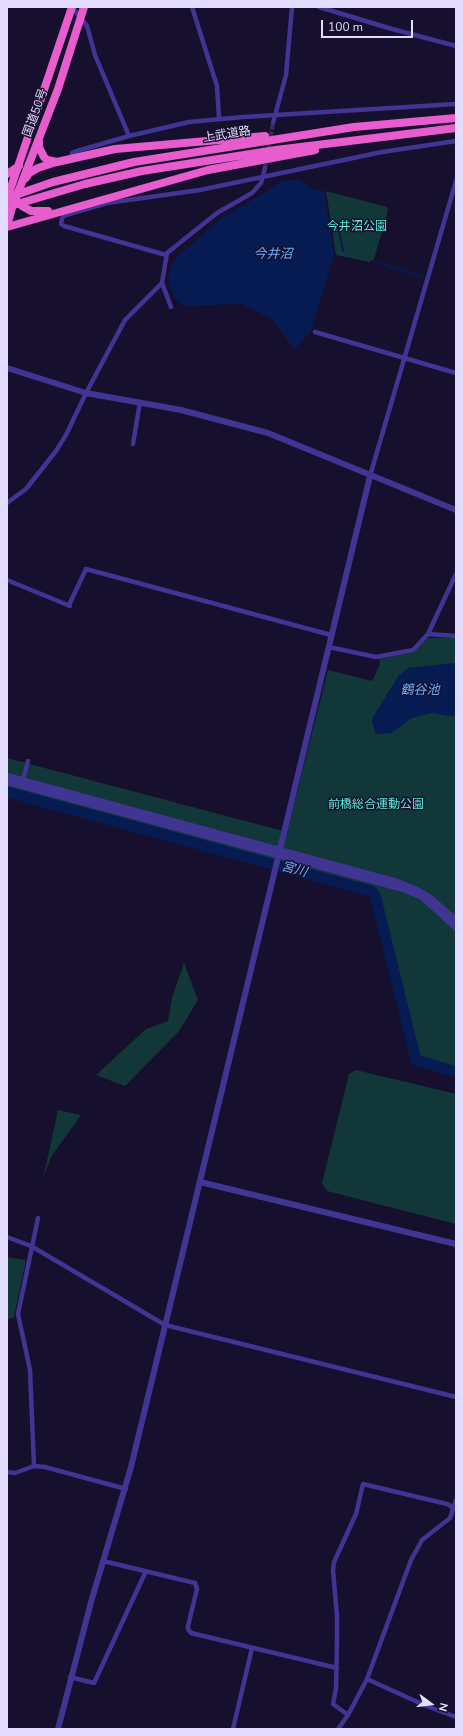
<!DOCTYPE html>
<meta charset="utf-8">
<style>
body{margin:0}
#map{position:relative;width:463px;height:1736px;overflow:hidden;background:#170f2e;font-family:"Nunito Sans",sans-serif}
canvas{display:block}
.frame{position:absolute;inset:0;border:8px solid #e3dcff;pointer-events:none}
.north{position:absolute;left:411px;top:1684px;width:40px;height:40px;-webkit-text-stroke:3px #170f2e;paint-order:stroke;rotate:105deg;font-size:11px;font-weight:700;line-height:16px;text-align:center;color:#e3dcff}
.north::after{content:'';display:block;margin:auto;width:14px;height:18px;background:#e3dcff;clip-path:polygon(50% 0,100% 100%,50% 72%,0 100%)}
.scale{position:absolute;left:321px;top:20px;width:92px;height:18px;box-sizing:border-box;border:2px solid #e3dcff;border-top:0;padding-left:5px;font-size:12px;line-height:14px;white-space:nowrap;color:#e3dcff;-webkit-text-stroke:3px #170f2e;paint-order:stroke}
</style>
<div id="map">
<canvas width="463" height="1736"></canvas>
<div class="frame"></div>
<div class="north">N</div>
<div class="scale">100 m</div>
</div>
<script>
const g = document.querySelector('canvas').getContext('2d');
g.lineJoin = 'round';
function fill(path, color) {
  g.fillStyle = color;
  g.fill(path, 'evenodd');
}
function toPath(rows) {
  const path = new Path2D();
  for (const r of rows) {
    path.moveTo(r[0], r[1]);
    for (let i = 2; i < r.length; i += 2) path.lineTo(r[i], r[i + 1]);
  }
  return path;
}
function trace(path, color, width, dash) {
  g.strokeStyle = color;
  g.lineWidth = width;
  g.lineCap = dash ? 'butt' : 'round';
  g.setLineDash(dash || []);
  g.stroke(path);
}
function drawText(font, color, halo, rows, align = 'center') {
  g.font = font + ' "Nunito Sans","Noto Sans JP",sans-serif';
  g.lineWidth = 3;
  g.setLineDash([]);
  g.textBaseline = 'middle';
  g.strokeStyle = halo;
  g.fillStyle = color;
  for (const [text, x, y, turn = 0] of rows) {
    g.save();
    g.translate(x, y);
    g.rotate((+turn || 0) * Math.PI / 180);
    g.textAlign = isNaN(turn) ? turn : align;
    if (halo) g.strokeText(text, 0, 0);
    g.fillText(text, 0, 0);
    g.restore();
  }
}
fill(toPath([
 [326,191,387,207,388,211,374,259,369,262,336,255],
 [427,638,456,638,456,1069,418,1059,376,888,7,789,7,758,287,832,328,670,372,681,380,664,379,659,414,652],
 [184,963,198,1000,179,1031,125,1086,96,1075,146,1029,168,1021,172,998],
 [356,1070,456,1094,456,1224,327,1191,322,1183,349,1074],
 [58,1110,81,1115,51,1157,43,1179],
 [7,1257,26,1260,14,1317,7,1320]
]), '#113739');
fill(toPath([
 [290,180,299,180,314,189,324,192,334,254,311,332,294,350,272,319,241,304,186,306,177,301,170,287,169,277,171,266,178,256,221,219,281,182],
 [452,663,456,664,456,717,432,713,412,718,391,733,376,734,372,722,373,717,399,675,408,668]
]), '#051b51');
trace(toPath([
 [335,224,338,225,343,251],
 [378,263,424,277]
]), '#051b51', 2);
trace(toPath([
 [7,792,371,891,375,895,416,1060,456,1072]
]), '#051b51', 11);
trace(toPath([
 [265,168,273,123]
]), '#362e4d', 4.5, [4.5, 2]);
trace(toPath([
 [72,7,87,26,95,55,129,136],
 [192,7,217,86,219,119],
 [319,7,392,29,456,46],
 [273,123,286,75,292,7],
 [72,158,72,153,77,151,129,136,189,122,243,117,456,104],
 [166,255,64,226,61,224,62,218,66,215,107,203,200,190,382,152,456,141],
 [162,283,171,307],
 [315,332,456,373],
 [133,444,140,402],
 [370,476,456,181],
 [7,503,26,489,56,451,66,435,86,393,125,320,162,283,167,253,217,213,252,193,261,183,265,168],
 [7,580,70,606],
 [69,605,86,569,331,635],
 [428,634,456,636],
 [329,647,376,657,413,650,428,634,456,574],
 [22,783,28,761],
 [7,1237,31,1246,165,1325,456,1397],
 [34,1466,30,1370,18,1314,38,1218],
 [7,1472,15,1473,34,1466,45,1467,126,1489],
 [103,1561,195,1583,197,1589,188,1626,188,1629,191,1633,337,1668],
 [70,1677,94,1683,146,1571],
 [367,1679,424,1705,456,1717],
 [348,1715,333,1704,336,1688,337,1641,337,1616,333,1571,334,1562,356,1514,363,1484,447,1504,456,1509],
 [233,1729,252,1648],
 [338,1729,348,1715,367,1679,411,1560,422,1540,450,1518,456,1500]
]), '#403592', 4.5);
trace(toPath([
 [7,368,86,393,181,410,268,433,456,510],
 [7,776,398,882,417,890,428,896,456,920],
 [7,782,403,889,422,897,456,928],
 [200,1182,456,1244],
 [58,1729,91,1602,131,1467,370,476]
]), '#403592', 6);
trace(toPath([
 [39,141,39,147,44,157,47,160,57,162,115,149,265,136],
 [7,174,19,166],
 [26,178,29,173,38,168,56,162],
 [7,198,53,182,134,162,354,127,456,118],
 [7,199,72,7],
 [16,200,22,206,31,211,48,211],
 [7,207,85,184,142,171,276,150,456,128],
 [7,226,12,208,58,89,84,7],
 [7,227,208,170,315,150]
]), '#e85dcd', 8);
drawText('12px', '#e3dcff', '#170f2e', [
 ["国道50号",36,113,-70],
 ["上武道路",227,135,-9]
]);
drawText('12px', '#5aedd4', '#170f2e', [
 ["今井沼公園",357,227],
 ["前橋総合運動公園",376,805]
]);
drawText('italic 13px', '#6aafff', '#170f2e', [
 ["今井沼",273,255],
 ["鶴谷池",420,691],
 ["宮川",294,870,15]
]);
</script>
